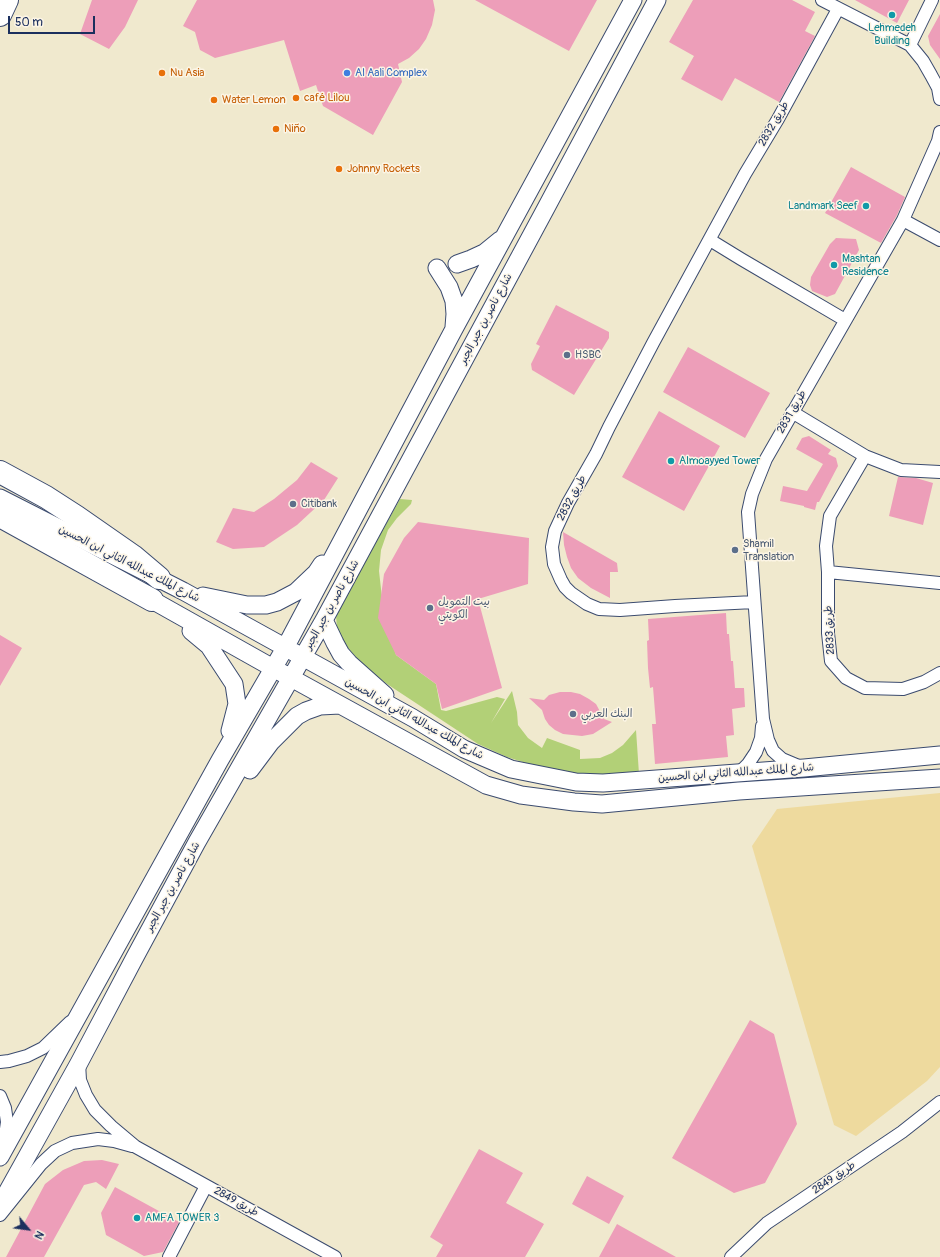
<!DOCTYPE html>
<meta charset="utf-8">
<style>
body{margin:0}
#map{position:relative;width:940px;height:1257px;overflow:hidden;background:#f0e9ce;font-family:Pangolin,sans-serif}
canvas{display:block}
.north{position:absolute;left:8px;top:1209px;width:40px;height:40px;-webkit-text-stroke:3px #fcf5e5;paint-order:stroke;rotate:119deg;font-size:11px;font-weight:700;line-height:16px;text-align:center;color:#1b2f5e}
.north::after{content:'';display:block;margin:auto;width:14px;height:18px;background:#1b2f5e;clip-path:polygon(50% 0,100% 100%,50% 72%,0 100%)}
.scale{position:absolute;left:8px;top:16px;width:87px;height:18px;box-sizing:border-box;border:2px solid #1b2f5e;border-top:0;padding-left:5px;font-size:12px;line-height:14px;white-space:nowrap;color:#1b2f5e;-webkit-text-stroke:3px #fcf5e5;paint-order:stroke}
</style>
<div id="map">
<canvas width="940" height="1257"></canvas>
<div class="north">N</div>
<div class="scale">50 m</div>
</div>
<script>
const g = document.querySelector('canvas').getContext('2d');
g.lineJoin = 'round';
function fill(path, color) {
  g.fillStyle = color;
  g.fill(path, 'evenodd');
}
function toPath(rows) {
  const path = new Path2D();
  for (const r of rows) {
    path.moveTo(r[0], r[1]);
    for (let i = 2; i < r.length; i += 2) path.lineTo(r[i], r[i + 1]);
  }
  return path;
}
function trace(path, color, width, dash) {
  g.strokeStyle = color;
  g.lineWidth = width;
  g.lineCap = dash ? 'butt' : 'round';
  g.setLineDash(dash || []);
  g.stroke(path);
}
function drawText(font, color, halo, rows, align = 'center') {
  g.font = font + ' Pangolin,"Playpen Sans Arabic",sans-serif';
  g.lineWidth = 3;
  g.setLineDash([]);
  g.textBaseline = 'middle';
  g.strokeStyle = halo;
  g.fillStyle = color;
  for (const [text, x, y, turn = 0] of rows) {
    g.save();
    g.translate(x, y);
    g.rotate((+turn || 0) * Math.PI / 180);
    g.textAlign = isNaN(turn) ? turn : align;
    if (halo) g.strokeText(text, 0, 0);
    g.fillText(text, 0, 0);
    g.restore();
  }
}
fill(toPath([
 [400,499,412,500,411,504,397,518,388,530,381,550,379,571,383,607,396,655,436,684,441,710,446,711,497,697,505,699,491,723,512,691,517,712,518,725,528,738,542,748,547,738,580,750,580,759,600,758,612,753,623,745,636,730,639,774,584,776,551,771,507,757,478,744,387,684,361,663,346,646,337,629,336,615]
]), '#b2d077');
fill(toPath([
 [940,793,940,1067,927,1081,856,1136,834,1125,752,846,777,809]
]), '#eeda9e');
fill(toPath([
 [92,0,138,0,125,27,109,49,80,34],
 [197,0,433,0,435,10,432,25,426,39,419,49,409,58,398,64,402,82,373,135,323,106,316,85,300,91,284,40,215,58,200,50,195,32,183,26],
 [475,0,597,0,569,51],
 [693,0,792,0,815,12,805,31,815,36,779,102,735,78,722,101,681,79,694,56,669,42],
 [855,0,909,0,897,23],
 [940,14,940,59,930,45,928,36],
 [851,167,905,197,897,215,881,243,825,213],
 [836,238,856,239,859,250,835,294,827,297,812,291,810,285,811,277,830,244],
 [556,305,609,332,609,338,574,395,532,370,531,364,540,346,536,344],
 [688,347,770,393,745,438,663,392],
 [659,411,720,446,684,511,622,477],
 [809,436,831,450,828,454,836,458,838,466,819,502,817,502,815,510,804,507,804,506,780,501,783,486,807,491,823,464,796,449,802,438],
 [311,462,338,478,324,500,297,525,264,547,233,549,216,542,233,508,254,512,274,499,297,480],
 [898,477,916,478,933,483,923,525,889,516],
 [418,522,529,538,528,584,478,599,502,688,442,709,436,684,396,655,378,618,384,574,404,538],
 [563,532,617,563,618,572,610,572,610,598,591,588,578,578,571,568,567,557,564,545],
 [726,613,727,634,729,634,731,661,733,661,735,688,744,688,745,707,732,709,734,735,726,736,728,757,655,764,652,724,656,724,653,687,650,688,648,668,647,641,649,640,648,619],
 [0,635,22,648,0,686],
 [560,692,571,692,580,694,589,699,596,704,604,719,612,722,593,734,582,736,563,734,555,730,549,725,545,719,542,710,529,698,544,700,549,695],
 [750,1020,774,1034,797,1124,765,1183,734,1193,672,1158],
 [479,1149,523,1173,506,1203,544,1224,525,1257,436,1257,443,1245,430,1237],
 [102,1160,119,1164,106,1189,96,1182,84,1185,44,1257,6,1257,45,1184,63,1170,84,1161],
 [587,1176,624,1196,609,1224,572,1204],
 [115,1187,179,1222,163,1252,144,1256,106,1235,101,1213],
 [617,1224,676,1257,599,1257]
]), '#ed9eb9');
const minor = toPath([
 [822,0,910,45,923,61,931,75,938,88,940,99],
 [910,45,932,0],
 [903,220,940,240],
 [710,240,741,259,845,320],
 [792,412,865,456,901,470,940,472],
 [865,456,830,516,826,546,828,572,828,633,831,661,846,678,865,688,903,689,924,682,940,673],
 [828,572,940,583],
 [754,602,675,606,620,610,599,609,587,604,571,593,565,587,561,580,554,564,552,547,555,531,568,503,596,454,609,427,653,343,745,174,778,119,838,9],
 [801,767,782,759,773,751,768,740,763,719,748,512,752,494,766,459,903,220,938,141,940,132],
 [740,772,748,764,756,752,761,738,762,726],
 [0,1062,9,1061,27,1056,43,1048,70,1022],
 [79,1063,80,1080,86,1095,95,1110,111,1126,136,1147,335,1257],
 [0,1096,5,1108,7,1122,4,1143],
 [0,1215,41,1164,55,1151,72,1143,98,1139,114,1141,132,1146],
 [169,1257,206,1186],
 [731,1257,767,1223,902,1132,940,1102]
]);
const secondary = toPath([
 [457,264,471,259,484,253,500,240],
 [437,268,449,287,454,301,455,314,454,327],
 [0,498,183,591,413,718,464,749,511,769,576,782,603,783,804,768,940,755],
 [203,596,247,605,266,605,277,602,296,592,316,573,322,564],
 [152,600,273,668,486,785,521,795,574,802,602,804,739,791,940,778],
 [324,620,335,643,341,654,349,663,385,695],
 [191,631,209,646,234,684,237,704,230,731],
 [250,770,271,742,297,716,306,711,320,706,340,705],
 [0,1157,220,760,285,648,454,329,633,0],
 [0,1205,79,1063,135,957,197,842,324,620,546,208,657,0]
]);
const motorway = toPath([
 [0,15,7,0],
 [0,472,46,497,77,517,133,556,159,578],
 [0,516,152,600]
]);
trace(minor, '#3b4b6f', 14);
trace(secondary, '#3b4b6f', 19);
trace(motorway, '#3b4b6f', 24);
trace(minor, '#fff', 12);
trace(secondary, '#fff', 17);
trace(motorway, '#fff', 22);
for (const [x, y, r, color] of [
 [892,15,4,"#0f9aa8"],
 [162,73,4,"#e8710a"],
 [347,73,4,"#3f7fe0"],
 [296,98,4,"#e8710a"],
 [214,100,4,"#e8710a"],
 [276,129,4,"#e8710a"],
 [339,169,4,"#e8710a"],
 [866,206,4,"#0f9aa8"],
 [834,265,4,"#0f9aa8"],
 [567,355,4,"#5c6f8a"],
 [671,461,4,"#0f9aa8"],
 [293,504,4,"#5c6f8a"],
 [735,550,4,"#5c6f8a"],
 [430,608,4,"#5c6f8a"],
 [573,714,4,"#5c6f8a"],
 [137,1218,4,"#0f9aa8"]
]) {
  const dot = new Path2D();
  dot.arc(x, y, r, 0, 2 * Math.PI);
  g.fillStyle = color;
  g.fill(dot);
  trace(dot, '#fcf5e5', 1.5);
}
drawText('11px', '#0d838f', '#fcf5e5', [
 ["Lehmedeh",892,28,"center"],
 ["Building",892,41,"center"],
 ["Landmark Seef",858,206,"right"],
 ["Mashtan",842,259],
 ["Residence",842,272],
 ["Almoayyed Tower",679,461],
 ["AMFA TOWER 3",145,1218]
], 'left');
drawText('11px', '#c56008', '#fcf5e5', [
 ["Nu Asia",170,73],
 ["café Lilou",304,98],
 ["Water Lemon",222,100],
 ["Niño",284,129],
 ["Johnny Rockets",347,169]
], 'left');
drawText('11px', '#366cbe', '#fcf5e5', [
 ["Al Aali Complex",355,73]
], 'left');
drawText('11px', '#1b2f5e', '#fcf5e5', [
 ["طريق 2832",774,124,-60],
 ["شارع ناصر بن جبر الجبر",486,319,-62],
 ["طريق 2831",792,412,-60],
 ["طريق 2832",572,498,-62],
 ["شارع الملك عبدالله الثاني ابن الحسين",129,564,27],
 ["شارع ناصر بن جبر الجبر",332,605,-61],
 ["طريق 2833",830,630,-93],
 ["شارع الملك عبدالله الثاني ابن الحسين",414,719,29],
 ["شارع الملك عبدالله الثاني ابن الحسين",736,773,-4],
 ["شارع ناصر بن جبر الجبر",173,887,-61],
 ["طريق 2849",834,1178,-34],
 ["طريق 2849",236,1202,29]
]);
drawText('11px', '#4e5e75', '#fcf5e5', [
 ["HSBC",575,355],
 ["Citibank",301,504],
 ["Shamil",743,544],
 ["Translation",743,557],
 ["بيت التمويل",438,602],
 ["الكويتي",438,615],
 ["البنك العربي",581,714]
], 'left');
</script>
